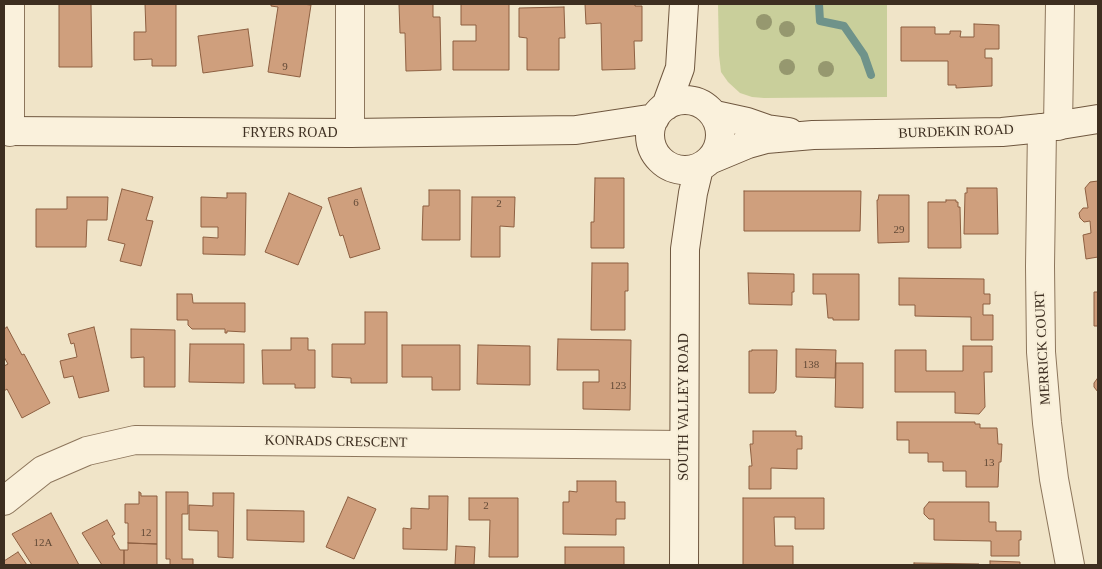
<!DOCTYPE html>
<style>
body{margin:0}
#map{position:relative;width:1102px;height:569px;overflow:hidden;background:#f0e4c8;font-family:Georgia,serif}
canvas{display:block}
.frame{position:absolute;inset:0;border:5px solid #3d2e20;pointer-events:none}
</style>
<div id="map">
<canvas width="1102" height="569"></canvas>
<div class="frame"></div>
</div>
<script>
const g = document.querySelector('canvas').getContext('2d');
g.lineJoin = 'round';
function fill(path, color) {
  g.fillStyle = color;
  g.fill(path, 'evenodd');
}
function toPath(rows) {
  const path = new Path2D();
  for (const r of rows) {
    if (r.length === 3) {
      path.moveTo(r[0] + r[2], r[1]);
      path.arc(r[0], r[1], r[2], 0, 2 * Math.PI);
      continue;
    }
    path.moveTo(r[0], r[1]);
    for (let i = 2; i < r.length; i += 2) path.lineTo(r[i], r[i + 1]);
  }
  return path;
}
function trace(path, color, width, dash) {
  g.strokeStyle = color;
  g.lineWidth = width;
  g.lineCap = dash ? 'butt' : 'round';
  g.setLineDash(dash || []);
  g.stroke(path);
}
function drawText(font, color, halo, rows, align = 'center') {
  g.font = font + ' Georgia,serif';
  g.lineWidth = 4;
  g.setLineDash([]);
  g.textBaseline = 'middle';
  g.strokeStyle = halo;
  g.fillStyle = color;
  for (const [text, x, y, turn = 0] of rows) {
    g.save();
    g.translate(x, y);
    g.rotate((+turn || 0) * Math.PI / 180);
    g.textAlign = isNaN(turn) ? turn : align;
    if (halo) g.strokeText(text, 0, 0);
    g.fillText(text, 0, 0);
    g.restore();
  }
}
fill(toPath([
 [718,4,887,4,887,97,764,98,752,97,740,93,728,82,721,72,719,55]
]), '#c9cf9b');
trace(toPath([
 [819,4,820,21,844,26,864,55,871,75]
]), '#6f938a', 8);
const building = toPath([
 [59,4,91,4,92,67,59,67,59,4],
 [145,4,176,4,176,66,152,66,152,59,134,60,134,32,146,32,145,4],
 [271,4,302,4,311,5,300,77,268,72,278,7,271,6,271,4],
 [399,4,433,4,433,17,440,17,441,70,406,71,405,33,400,33,399,4],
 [461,4,509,4,509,70,453,70,453,41,476,41,476,25,461,25,461,4],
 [585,4,635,4,635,6,642,6,642,41,634,41,635,69,602,70,601,23,586,24,585,4],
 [564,7,565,38,559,38,559,70,527,70,527,38,519,37,519,8,564,7],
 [974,24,999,25,999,49,985,49,985,58,992,58,992,86,956,88,956,85,948,85,948,61,901,61,901,27,935,27,935,34,950,34,950,31,961,31,960,37,974,37,974,24],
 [248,29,253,66,203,73,198,36,248,29],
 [1098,175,1098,257,1086,259,1083,235,1091,233,1090,221,1084,222,1080,218,1079,213,1083,208,1088,208,1085,188,1090,182,1098,181,1098,175],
 [595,178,624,178,624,248,591,248,591,222,594,222,595,178],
 [361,188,380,249,350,258,343,235,340,236,328,198,361,188],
 [967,188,997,188,998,234,964,234,965,193,967,193,967,188],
 [122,189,153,197,146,220,153,221,141,266,120,261,125,244,108,240,122,189],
 [429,190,460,190,460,240,422,240,423,206,429,206,429,190],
 [744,191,861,191,860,231,744,231,744,191],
 [227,193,246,193,245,255,203,254,203,237,218,238,218,227,201,227,201,197,227,198,227,193],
 [289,193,322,207,298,265,265,252,289,193],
 [879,195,909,195,909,242,878,243,877,200,878,200,879,195],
 [67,197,108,197,107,220,87,220,86,247,36,247,36,209,67,209,67,197],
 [472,197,515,197,514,227,500,226,500,257,471,257,472,197],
 [946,200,956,200,956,202,958,202,958,207,960,207,961,248,928,248,928,202,946,202,946,200],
 [592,263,628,263,628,291,625,291,625,330,591,330,592,263],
 [748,273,794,274,794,292,792,292,792,305,749,304,748,273],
 [813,274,859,274,859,320,833,320,833,318,828,318,826,294,813,294,813,274],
 [899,278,984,279,984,294,990,294,990,304,983,304,983,315,993,315,993,340,971,340,971,317,915,316,915,305,899,305,899,278],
 [1098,289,1098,329,1098,326,1094,326,1094,292,1098,292,1098,289],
 [177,294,192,294,193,303,245,303,245,332,227,331,227,333,225,333,225,329,192,329,188,325,188,320,177,320,177,294],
 [365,312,387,312,387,383,351,383,351,378,332,377,332,344,365,344,365,312],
 [7,327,22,355,24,354,50,403,22,418,7,389,4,391,4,366,8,364,4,357,4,329,7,327],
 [94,327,109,391,79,398,73,376,64,378,60,361,77,357,74,343,71,344,68,334,94,327],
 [131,329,175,330,175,387,144,387,144,357,131,358,131,329],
 [291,338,308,338,308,350,315,350,315,388,295,388,295,384,263,384,262,350,291,350,291,338],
 [558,339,631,340,630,410,583,409,583,382,599,382,599,370,557,370,558,339],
 [190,344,244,344,244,383,189,382,190,344],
 [402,345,460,345,460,390,432,390,432,377,402,377,402,345],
 [478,345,530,346,530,385,477,384,478,345],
 [963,346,992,346,992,372,984,372,985,407,979,414,955,413,955,392,895,392,895,350,926,350,926,371,963,371,963,346],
 [796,349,836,350,835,378,796,377,796,349],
 [752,350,777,350,776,390,774,393,749,393,749,351,752,351,752,350],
 [836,363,863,363,863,408,835,407,836,363],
 [1097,379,1098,379,1098,392,1094,387,1094,383,1097,379],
 [897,422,975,422,975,424,980,424,980,428,997,428,998,444,1002,444,1001,462,999,462,998,487,966,487,966,471,943,471,943,462,928,462,928,453,909,453,909,440,897,440,897,422],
 [753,431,796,431,796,436,802,436,802,449,797,449,797,469,771,468,771,489,749,489,749,466,752,466,750,444,753,444,753,431],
 [577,481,616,481,616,502,625,502,625,519,616,519,616,535,563,534,563,502,569,502,569,491,577,492,577,481],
 [139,492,141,493,141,496,157,496,157,544,128,543,128,523,125,523,125,504,139,504,139,492],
 [166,492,188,492,188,514,182,514,182,559,193,559,193,565,170,565,170,559,166,559,166,492],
 [213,493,234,493,233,558,218,557,218,531,189,530,189,505,213,506,213,493],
 [429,496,448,496,447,550,403,549,403,528,411,529,411,508,429,509,429,496],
 [348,497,376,509,354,559,326,547,348,497],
 [469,498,518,498,518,557,489,557,490,520,469,520,469,498],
 [743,498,824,498,824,529,795,529,795,517,774,517,775,546,793,546,793,565,743,565,743,498],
 [929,502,989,502,989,522,996,522,996,531,1021,531,1021,540,1019,540,1019,556,991,556,991,541,934,540,934,519,929,519,924,514,924,508,929,502],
 [247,510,304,511,304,542,247,540,247,510],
 [51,513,79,565,32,565,12,534,51,513],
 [107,520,115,534,112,536,120,550,124,550,124,565,102,565,82,533,107,520],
 [128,543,157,544,157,565,124,565,124,550,128,550,128,543],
 [456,546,475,547,474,565,455,565,456,546],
 [565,547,624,547,624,565,565,565,565,547],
 [18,552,27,565,4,565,4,561,18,552],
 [990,561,1020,562,1020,565,990,565,990,561],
 [914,563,979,564,979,565,914,565,914,563]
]);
fill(building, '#cf9f7d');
trace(building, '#8d5f41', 1);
const street = toPath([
 [10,4,10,132],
 [350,4,350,133],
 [1058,126,1060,4],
 [1042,128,1040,266,1041,352,1047,423,1054,479,1070,565],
 [4,501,43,470,87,451,135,440,684,445]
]);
const secondary = toPath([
 [685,135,35],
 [666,106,680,68,684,4],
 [715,115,747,122,767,129,789,132],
 [4,131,350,133,576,130,655,118],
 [712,159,748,144,766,139,813,135,1002,132,1042,128,1098,119],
 [684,565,685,249,693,193,699,168]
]);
trace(street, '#8d765c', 30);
trace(secondary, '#6f573f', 30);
trace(street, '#faf1dc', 28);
trace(secondary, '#faf1dc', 28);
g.fillStyle = '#96986f';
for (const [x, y] of [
 [764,22],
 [787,29],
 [787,67],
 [826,69]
]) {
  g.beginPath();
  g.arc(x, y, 8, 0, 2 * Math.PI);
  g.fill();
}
drawText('11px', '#624a37', null, [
 ["9",285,67],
 ["6",356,203],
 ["2",499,204],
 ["29",899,230],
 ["138",811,365],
 ["123",618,386],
 ["13",989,463],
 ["2",486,506],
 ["12",146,533],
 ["12A",43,543]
]);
drawText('14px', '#3d2e20', '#f7eed8', [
 ["BURDEKIN ROAD",956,132,-2],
 ["FRYERS ROAD",290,133],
 ["MERRICK COURT",1043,348,-93],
 ["SOUTH VALLEY ROAD",684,407,-90],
 ["KONRADS CRESCENT",336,442,1]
]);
</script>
